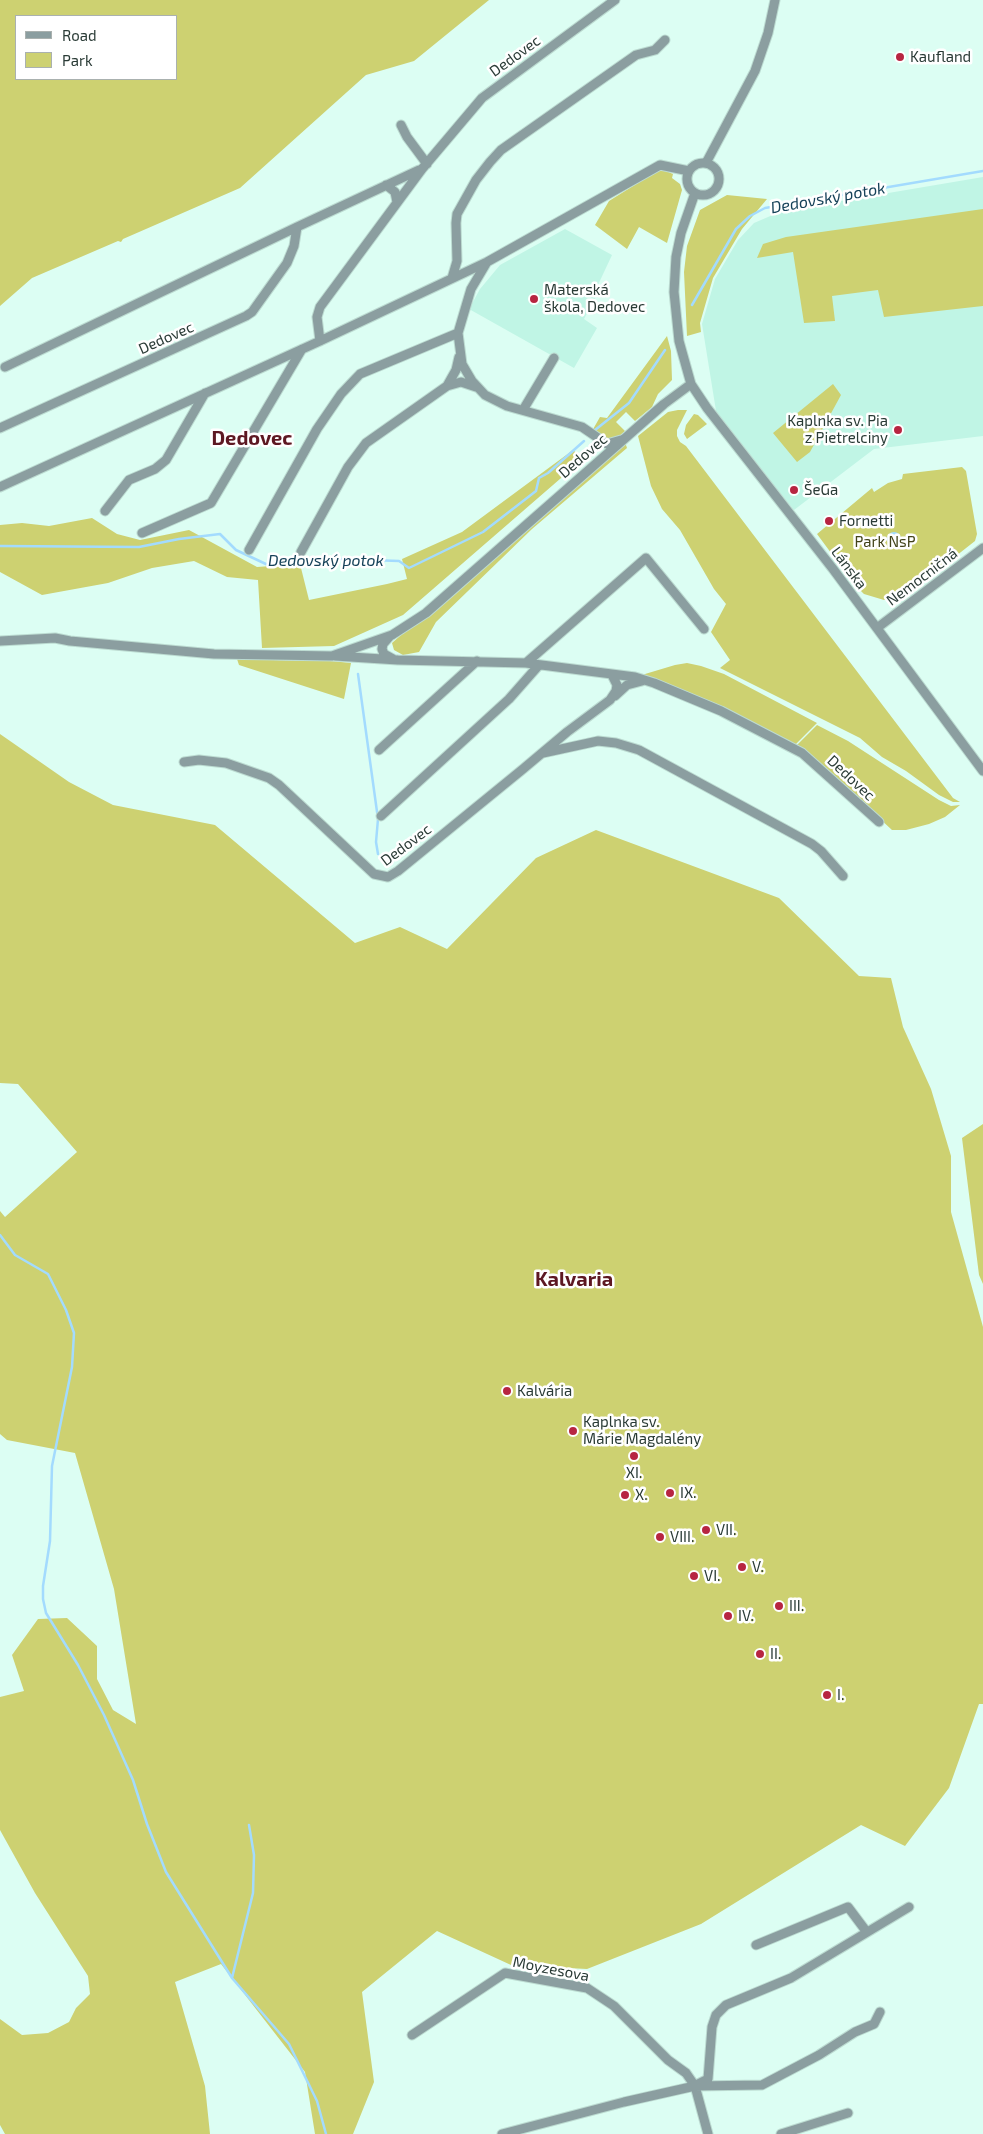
<!DOCTYPE html>
<meta charset="utf-8">
<style>
body{margin:0}
#map{position:relative;width:983px;height:2134px;overflow:hidden;background:#dcfef3;font-family:"Exo 2",sans-serif}
canvas{display:block}
.legend{position:absolute;left:15px;top:15px;width:162px;height:65px;box-sizing:border-box;background:#fff;border:1px solid #aab1af;margin:0;padding:6px 9px;list-style:none;font-size:15px;color:#2a3b36}
.legend li{display:flex;align-items:center;gap:10px;height:25px}
.legend b{width:25px;border:1px solid #aab1af}
</style>
<div id="map">
<canvas width="983" height="2134"></canvas>
<ul class="legend">
<li><b style="height:6px;background:#8b9ea0"></b>Road</li>
<li><b style="height:14px;background:#cdd171"></b>Park</li>
</ul>
</div>
<script>
const g = document.querySelector('canvas').getContext('2d');
g.lineJoin = 'round';
function fill(path, color) {
  g.fillStyle = color;
  g.fill(path, 'evenodd');
}
function toPath(rows) {
  const path = new Path2D();
  for (const r of rows) {
    if (r.length === 3) {
      path.moveTo(r[0] + r[2], r[1]);
      path.arc(r[0], r[1], r[2], 0, 2 * Math.PI);
      continue;
    }
    path.moveTo(r[0], r[1]);
    for (let i = 2; i < r.length; i += 2) path.lineTo(r[i], r[i + 1]);
  }
  return path;
}
function trace(path, color, width, dash) {
  g.strokeStyle = color;
  g.lineWidth = width;
  g.lineCap = dash ? 'butt' : 'round';
  g.setLineDash(dash || []);
  g.stroke(path);
}
function drawText(font, color, halo, rows, align = 'center') {
  g.font = font + ' "Exo 2",sans-serif';
  g.lineWidth = 5;
  g.setLineDash([]);
  g.textBaseline = 'middle';
  g.strokeStyle = halo;
  g.fillStyle = color;
  for (const [text, x, y, turn = 0] of rows) {
    g.save();
    g.translate(x, y);
    g.rotate((+turn || 0) * Math.PI / 180);
    g.textAlign = isNaN(turn) ? turn : align;
    if (halo) g.strokeText(text, 0, 0);
    g.fillText(text, 0, 0);
    g.restore();
  }
}
fill(toPath([
 [983,177,983,436,874,449,794,510,717,417,702,324,715,279,738,240,754,223,782,211],
 [565,229,612,255,597,287,600,289,584,319,597,328,574,368,469,309,480,289,500,265]
]), '#c0f5e5');
fill(toPath([
 [0,0,489,0,414,61,366,75,240,188,123,239,121,242,118,241,32,278,0,306],
 [176,16,176,79,16,79,16,16],
 [664,170,673,174,672,178,680,184,682,190,667,243,639,227,627,249,595,225,609,201,657,171],
 [727,195,767,199,742,229,713,278,700,323,701,332,687,336,684,272,687,246,700,210],
 [983,209,983,306,884,317,878,290,832,296,835,321,804,323,793,252,757,258,763,244,786,237],
 [667,336,671,351,672,380,658,394,652,407,635,421,626,412,616,422,625,431,616,439,608,439,592,431,600,417,607,418],
 [833,384,841,395,810,452,797,462,773,433],
 [678,410,687,410,677,430,677,436,680,442,686,446,953,798,960,802,953,802,939,795,906,771,882,757,860,738,720,668,730,660,711,632,726,604,714,589,680,530,662,509,651,486,638,436,668,412],
 [694,414,698,415,707,424,687,439,684,434,686,425],
 [624,439,627,448,532,529,436,622,419,652,403,655,394,650,392,643],
 [573,450,583,459,403,615,334,646,262,648,258,580,227,577,194,561,152,568,108,583,42,595,0,572,0,525,22,523,49,526,92,518,117,534,140,540,189,530,257,567,300,564,309,600,387,584,407,579,402,559,462,532],
 [962,467,966,471,977,534,975,541,933,574,930,570,929,571,915,581,918,585,904,595,884,600,864,594,854,584,817,534,872,488,874,492,888,483,902,479,903,474],
 [237,659,309,661,310,659,351,663,344,699,239,665],
 [687,663,701,666,724,674,817,723,793,747,635,677,675,665],
 [817,725,848,741,939,800,951,806,960,805,945,817,929,824,906,830,892,830,806,750,796,746],
 [0,734,69,782,113,805,215,825,355,943,400,927,447,949,536,858,596,830,779,898,859,976,891,978,903,1027,931,1089,951,1156,951,1212,983,1327,983,1704,979,1704,949,1788,905,1846,861,1825,701,1924,587,1969,511,1965,437,1931,362,1992,374,2082,353,2134,315,2134,305,2072,221,1964,175,1982,205,2086,210,2134,5,2134,0,2125,0,2019,22,2035,48,2033,69,2022,76,2008,90,1994,88,1976,35,1893,0,1830,0,1697,24,1691,12,1655,38,1619,67,1618,97,1646,97,1679,113,1710,136,1724,114,1589,75,1453,7,1440,0,1434,0,1211,5,1217,77,1152,18,1084,0,1083],
 [983,1124,983,1284,979,1275,962,1138]
]), '#cdd171');
fill(toPath([
 [894,539,7]
]), '#a3dbfe');
trace(toPath([
 [692,305,736,229,750,216,765,208,983,171],
 [595,430,629,403,665,350],
 [0,546,139,547,179,539,220,534,236,550,268,565,311,558,399,561,409,568,483,532,536,491,539,478,548,473,584,441],
 [358,674,378,819,376,842,378,854],
 [0,1235,15,1255,48,1274,66,1310,74,1333,72,1367,52,1466,50,1541,43,1586,43,1599,46,1613,78,1665,104,1715,133,1780,147,1824,166,1872,232,1978,289,2044,317,2101,326,2134],
 [232,1978,253,1893,254,1855,249,1825]
]), '#a3dbfe', 2.5);
const minor = toPath([
 [401,125,407,137,427,164],
 [706,163,755,71,768,33,775,0],
 [703,179,16],
 [386,185,395,192,397,202],
 [695,193,681,233,676,257,674,292,679,341,691,384,707,408,833,569,983,771],
 [487,262,471,289,458,333,462,364,472,381,485,395,507,406,582,427,607,444,621,440],
 [452,278,457,261,456,223,457,214,476,180,490,162,501,150,636,55,655,50,665,40],
 [320,341,317,317,320,307,422,169,482,98,615,0],
 [5,367,297,227,419,170],
 [447,386,456,370,459,357],
 [523,410,554,358],
 [0,428,246,316,252,312,287,263,294,246,297,227],
 [0,487,320,341,487,262,660,165,689,171],
 [105,511,129,480,155,469,166,460,205,393],
 [142,533,211,503,302,349],
 [249,550,317,429,341,394,360,374,458,333],
 [301,552,348,467,366,443,447,386,461,382,476,387],
 [877,628,983,548],
 [390,636,383,644,382,649,384,654,393,659],
 [0,641,55,638,70,641,214,654,332,656,392,635,426,613,664,404,691,384],
 [335,656,398,660,526,663,635,677,654,683,721,711,802,753,879,822],
 [526,663,646,558,704,629],
 [615,696,627,685,642,681],
 [379,750,477,661],
 [543,753,598,741,616,743,639,750,812,844,821,851,843,876],
 [184,762,199,760,226,763,269,778,279,785,374,874,388,877,398,871,523,769,567,732,610,700,616,691,617,685,612,675],
 [381,816,509,699,539,665],
 [756,1945,848,1907,866,1931],
 [412,2035,505,1973,587,1988,614,2006,668,2060,686,2073,695,2086,708,2134],
 [698,2084,708,2079,712,2027,716,2015,726,2005,791,1978,909,1907],
 [502,2134,624,2102,695,2086,762,2085,819,2055,855,2032,874,2024,880,2012],
 [781,2134,848,2113]
]);
trace(minor, '#bcdbd1', 11);
trace(minor, '#8b9ea0', 9);
for (const [x, y, r, color] of [
 [900,57,5,"#b72541"],
 [534,299,5,"#b72541"],
 [898,430,5,"#b72541"],
 [794,490,5,"#b72541"],
 [829,521,5,"#b72541"],
 [507,1391,5,"#b72541"],
 [573,1431,5,"#b72541"],
 [634,1456,5,"#b72541"],
 [670,1493,5,"#b72541"],
 [625,1495,5,"#b72541"],
 [706,1530,5,"#b72541"],
 [660,1537,5,"#b72541"],
 [742,1567,5,"#b72541"],
 [694,1576,5,"#b72541"],
 [779,1606,5,"#b72541"],
 [728,1616,5,"#b72541"],
 [760,1654,5,"#b72541"],
 [827,1695,5,"#b72541"]
]) {
  const dot = new Path2D();
  dot.arc(x, y, r, 0, 2 * Math.PI);
  g.fillStyle = color;
  g.fill(dot);
  trace(dot, '#fff', 2);
}
drawText('15px', '#2a3b36', '#fff', [
 ["Dedovec",515,56,-36],
 ["Dedovec",166,338,-24],
 ["Dedovec",583,456,-41],
 ["Lánska",849,568,53],
 ["Nemocničná",922,577,-37],
 ["Dedovec",851,778,43],
 ["Dedovec",406,845,-37],
 ["Moyzesova",551,1969,11]
]);
drawText('15px', '#2a3b36', '#fff', [
 ["Kaufland",910,57],
 ["Materská",544,290],
 ["škola, Dedovec",544,307],
 ["Kaplnka sv. Pia",888,421,"right"],
 ["z Pietrelciny",888,438,"right"],
 ["ŠeGa",804,490],
 ["Fornetti",839,521],
 ["Kalvária",517,1391],
 ["Kaplnka sv.",583,1422],
 ["Márie Magdalény",583,1439],
 ["XI.",634,1473,"center"],
 ["IX.",680,1493],
 ["X.",635,1495],
 ["VII.",716,1530],
 ["VIII.",670,1537],
 ["V.",752,1567],
 ["VI.",704,1576],
 ["III.",789,1606],
 ["IV.",738,1616],
 ["II.",770,1654],
 ["I.",837,1695]
], 'left');
drawText('15px', '#424319', '#fff', [
 ["Park NsP",885,542]
]);
drawText('italic 16px', '#164259', '#fff', [
 ["Dedovský potok",828,198,-10],
 ["Dedovský potok",326,561]
]);
drawText('bold 20px', '#5d1822', '#fff', [
 ["Dedovec",252,438],
 ["Kalvaria",574,1279]
]);
</script>
